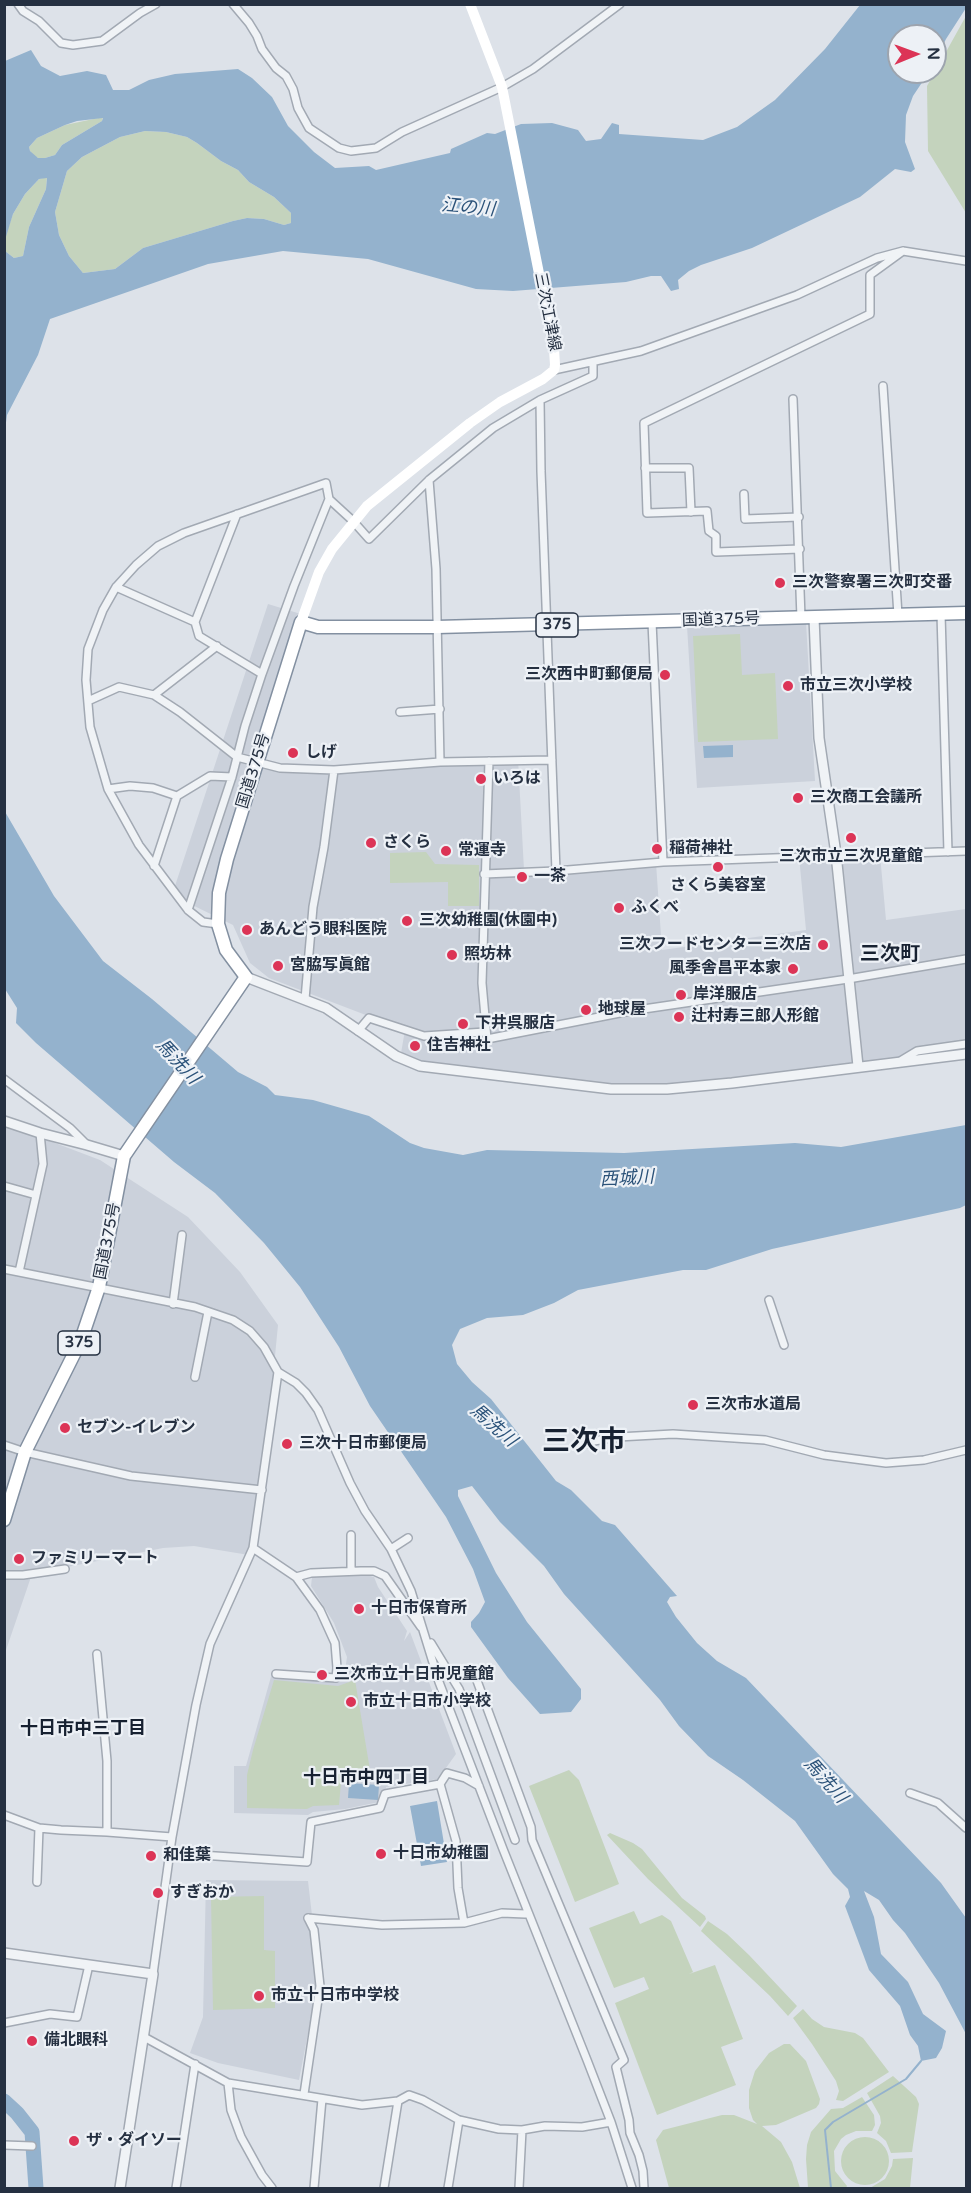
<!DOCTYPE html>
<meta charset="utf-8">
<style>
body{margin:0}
#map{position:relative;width:971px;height:2193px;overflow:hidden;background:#dde2e9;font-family:"Varela Round",sans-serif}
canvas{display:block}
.frame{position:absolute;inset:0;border:6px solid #253041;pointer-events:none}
.north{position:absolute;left:887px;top:24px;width:60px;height:60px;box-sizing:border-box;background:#edf1f6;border:2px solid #9da4ae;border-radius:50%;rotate:89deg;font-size:16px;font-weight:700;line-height:24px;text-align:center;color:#253041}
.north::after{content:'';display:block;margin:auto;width:21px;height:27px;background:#dc3456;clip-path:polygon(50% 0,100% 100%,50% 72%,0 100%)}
</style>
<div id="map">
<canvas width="971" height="2193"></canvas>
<div class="frame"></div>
<div class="north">N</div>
</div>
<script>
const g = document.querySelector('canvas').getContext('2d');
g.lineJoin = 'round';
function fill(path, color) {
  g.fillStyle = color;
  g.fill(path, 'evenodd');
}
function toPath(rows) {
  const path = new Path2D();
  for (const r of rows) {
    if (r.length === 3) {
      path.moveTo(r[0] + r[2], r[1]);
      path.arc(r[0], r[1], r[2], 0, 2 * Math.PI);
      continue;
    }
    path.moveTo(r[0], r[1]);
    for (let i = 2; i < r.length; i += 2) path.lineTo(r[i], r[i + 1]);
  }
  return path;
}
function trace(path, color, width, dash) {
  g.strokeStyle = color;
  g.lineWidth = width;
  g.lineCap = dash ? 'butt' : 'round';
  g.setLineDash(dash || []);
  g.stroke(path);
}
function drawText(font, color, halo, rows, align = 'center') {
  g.font = font + ' "Varela Round","Noto Sans JP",sans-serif';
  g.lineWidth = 4.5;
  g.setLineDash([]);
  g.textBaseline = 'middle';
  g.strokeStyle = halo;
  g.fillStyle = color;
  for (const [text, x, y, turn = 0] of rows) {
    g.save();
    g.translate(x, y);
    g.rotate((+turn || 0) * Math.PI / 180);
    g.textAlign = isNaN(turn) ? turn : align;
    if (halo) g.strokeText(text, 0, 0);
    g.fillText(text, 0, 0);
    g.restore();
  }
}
fill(toPath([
 [268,604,304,615,257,762,307,768,389,762,518,759,524,870,656,863,662,950,806,930,799,856,880,855,886,920,966,909,966,1049,918,1060,652,1091,400,1059,405,1030,269,978,250,963,233,925,172,895],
 [806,622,815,781,697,788,687,626],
 [5,1124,100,1160,188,1217,240,1272,278,1325,258,1531,249,1555,194,1546,163,1548,32,1574,5,1653],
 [366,1575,374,1577,378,1587,407,1631,404,1641,410,1632,456,1754,438,1779,386,1787,384,1801,345,1809,313,1812,308,1815,234,1813,234,1766,246,1766,272,1673,344,1678,347,1657,334,1623,311,1586,312,1577],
 [206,1880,308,1881,319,1976,299,2080,218,2063,190,2053,203,2017]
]), '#cbd1db');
fill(toPath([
 [966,16,966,213,928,151,927,86],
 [103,117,102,121,62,145,55,155,45,158,38,158,34,156,30,151,29,147,37,138,65,125],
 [145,131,166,132,187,137,197,143,221,161,238,170,249,182,274,197,291,213,291,223,284,225,264,219,247,218,233,221,143,248,115,269,83,273,69,256,59,235,55,212,67,171,82,157,120,137],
 [47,177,46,189,29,227,23,256,14,258,5,251,4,240,13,214,25,194,39,179],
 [740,634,742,675,775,673,778,739,698,742,693,636],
 [426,852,435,864,479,865,479,906,448,906,448,882,390,883,390,853],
 [274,1680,338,1686,355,1680,370,1770,342,1771,339,1805,313,1806,307,1809,247,1808,247,1775,253,1750],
 [569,1770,579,1780,619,1884,575,1902,529,1786],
 [610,1833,633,1843,642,1849,682,1898,705,1916,706,1919,700,1927,648,1879,607,1835],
 [264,1896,264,1950,275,1951,275,2008,213,2010,211,1897],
 [634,1911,640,1924,662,1915,671,1921,693,1972,689,1974,715,1965,743,2039,721,2047,736,2085,657,2115,615,2003,649,1989,644,1977,614,1988,589,1928],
 [708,1921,727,1934,749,1955,797,2006,788,2016,770,1996,701,1931],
 [803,2009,812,2019,824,2027,855,2033,863,2038,889,2072,843,2101,836,2100,839,2091,836,2081,812,2044,793,2018],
 [784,2044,790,2044,806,2061,820,2099,819,2104,816,2108,776,2125,762,2126,781,2142,792,2162,800,2188,669,2188,656,2140,663,2130,722,2115,734,2115,757,2124,753,2120,749,2108,749,2090,755,2071,769,2053],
 [893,2076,916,2097,919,2104,912,2152,891,2153,886,2141,877,2133,881,2123,880,2116,867,2093],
 [862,2097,874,2115,875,2125,872,2131,856,2131,846,2135,841,2139,834,2151,835,2171,847,2186,846,2188,808,2188,806,2159,807,2145,811,2132,831,2109,843,2108],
 [865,2161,24],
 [913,2158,910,2188,870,2188,885,2179,892,2166,893,2159]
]), '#c4d3bd');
fill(toPath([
 [860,5,966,5,966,8,946,39,935,61,935,36,899,36,899,72,929,72,913,96,906,115,905,142,915,169,911,172,895,169,860,197,752,248,701,265,689,271,678,280,679,289,671,291,661,276,651,276,626,282,513,291,476,289,368,259,283,251,208,264,50,319,38,355,7,415,5,430,4,243,5,251,14,258,23,256,29,227,46,189,47,178,39,179,25,194,13,214,5,240,5,61,31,50,41,66,60,76,87,71,106,75,113,90,129,90,149,80,175,74,238,69,252,78,272,97,288,126,314,152,335,168,369,166,376,170,450,153,451,149,487,133,495,134,521,124,552,123,578,130,586,141,601,139,612,123,619,125,619,134,703,140,737,127,775,100,825,49],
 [103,118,102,121,62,145,55,155,45,158,38,158,30,151,29,147,37,138,65,125,77,121],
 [145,131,166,132,187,137,197,143,221,161,238,170,249,182,274,197,291,213,291,223,284,225,264,219,247,218,233,221,143,248,115,269,83,273,69,256,59,235,55,212,67,171,82,157,120,137],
 [733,745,733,757,704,758,703,746],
 [4,810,54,896,103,961,152,999,238,1072,267,1087,275,1095,313,1100,369,1116,410,1143,424,1148,463,1155,487,1150,624,1153,795,1143,841,1147,966,1125,966,1205,960,1208,772,1249,706,1270,683,1270,578,1290,554,1303,523,1315,487,1318,460,1329,452,1345,457,1364,472,1382,491,1399,556,1481,571,1490,602,1521,615,1525,677,1596,670,1597,667,1602,676,1617,697,1643,717,1661,746,1678,941,1883,966,1918,966,2034,939,1983,905,1933,893,1920,879,1900,864,1891,874,1917,881,1954,908,1982,923,2014,946,2031,942,2048,936,2058,921,2061,918,2046,910,2035,900,2006,869,1970,845,1906,850,1897,848,1889,833,1874,795,1821,743,1780,708,1756,679,1726,660,1700,564,1594,544,1566,500,1522,472,1486,458,1490,458,1496,496,1573,527,1622,581,1689,581,1699,571,1712,540,1714,508,1678,471,1627,471,1622,479,1613,485,1602,473,1569,446,1517,370,1406,339,1347,300,1287,264,1243,215,1193,174,1162,36,1043,16,1023,17,1008,5,989],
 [349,1783,379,1785,378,1800,348,1798],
 [437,1801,447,1862,421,1866,410,1806]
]), '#94b2cd');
trace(toPath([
 [831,2188,825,2130,833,2122,906,2079,921,2061]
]), '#94b2cd', 2);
trace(toPath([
 [4,2101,17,2113,32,2132,36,2188]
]), '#94b2cd', 15);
const minor = toPath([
 [18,4,23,11,39,21,61,43,73,45,102,41,140,13,156,4],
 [233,4,249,23,257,36,262,49,276,68,286,76,293,89,298,108,309,128,339,148,351,151,376,148,402,132,502,87,533,69,620,4],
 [554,370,641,351,797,295,877,258,903,251,966,261],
 [883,386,898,615],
 [793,399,801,618],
 [540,400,541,471,556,871],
 [645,468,689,468,691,512],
 [429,480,436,569,440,762],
 [744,494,745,519,799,517],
 [329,499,353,521,369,539,429,480,493,428,540,400,593,376,593,363],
 [237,514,195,622,199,636,262,674],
 [800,549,716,552,716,536,709,531,707,511,647,513,644,423,870,314,870,275,903,251],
 [116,587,195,622],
 [941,614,948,852],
 [652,622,663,862],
 [154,695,217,646],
 [88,701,119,687,154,695,180,712,237,757,280,768,334,770,440,762,552,760],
 [400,712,440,709],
 [489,761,482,983,487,1039,630,1011,848,979,966,959],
 [108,789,130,786,153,788,177,796],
 [154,866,177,796,210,776,232,777],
 [484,874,556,871,663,862,966,851],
 [188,910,232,777,245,726,262,674,294,586,329,499,326,483,184,533,158,546,136,565,116,587,103,610,88,649,86,680,90,727,108,789,139,845,188,910,203,922,218,924],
 [305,999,313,907,324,847,334,770],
 [358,1031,369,1018,424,1036,485,1032],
 [902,1060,917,1051,966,1044],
 [4,1079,70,1128,87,1145],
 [4,1186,36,1195],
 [4,1269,195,1307,233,1320,250,1331,264,1347,278,1372,253,1548,210,1644,196,1705,172,1837,153,1974],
 [19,1272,43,1164,40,1133],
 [769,1300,784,1345],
 [173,1304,182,1235],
 [278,1372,296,1383,306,1393,318,1410,350,1483,365,1511,391,1549,411,1591,439,1682,503,1849,587,2060,611,2122,632,2188],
 [195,1377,208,1312],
 [589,1444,594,1441,618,1437,673,1434,765,1440,824,1455,886,1463,924,1460,966,1450],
 [4,1445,25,1452,131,1476,262,1490],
 [253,1548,296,1577,320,1610,335,1643,337,1668,336,1678,276,1674],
 [391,1549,408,1538],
 [351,1571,351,1535],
 [4,1575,23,1575,65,1569],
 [296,1577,311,1573,361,1571,374,1571,385,1576,421,1627],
 [431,1643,459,1689,515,1840],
 [97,1654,107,1761,107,1832],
 [476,1678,531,1827,532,1840,624,2060,616,2067,629,2120,630,2133,639,2155,643,2171,644,2188],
 [440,1784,456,1841,458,1888,464,1923],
 [910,1793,938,1803,966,1828],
 [4,1815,39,1828,61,1830,107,1832,172,1837],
 [170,1853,307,1862,311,1822,380,1808,385,1794,440,1784,447,1773,465,1778,479,1786],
 [37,1882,39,1828],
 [308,1918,382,1925,464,1923,502,1913,525,1914,528,1912],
 [4,2023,50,2014,77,2017,89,1965],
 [144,2037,228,2083,362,2105,398,2101,409,2095,423,2100,459,2120,499,2129,522,2130,545,2126,582,2127,611,2122],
 [228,2083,231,2110,241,2137,262,2175,272,2188],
 [304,2094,320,1986,314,1930,308,1918],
 [4,2145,32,2146],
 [176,2188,195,2064],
 [314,2188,322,2099],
 [384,2188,398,2101],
 [448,2188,459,2120],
 [519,2188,522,2130]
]);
const tertiary = toPath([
 [814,618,819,738,836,854,858,1066],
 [246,977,326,1008,396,1056,420,1066,611,1089,667,1089,732,1083,966,1054],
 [4,1121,40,1133,87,1145,124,1156],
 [4,1953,153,1974,120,2188]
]);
const trunk = toPath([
 [4,1520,25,1452,81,1340,99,1287,124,1156,246,977,226,950,218,924,219,893,227,859,301,622,318,627,437,627,966,613]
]);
trace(minor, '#a2a9b3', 10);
trace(tertiary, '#a2a9b3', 12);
trace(trunk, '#8390a1', 15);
trace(minor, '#f0f3f6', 7);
trace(tertiary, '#f0f3f6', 9);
trace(toPath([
 [301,622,319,572,332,549,367,506,470,423,500,402,543,379,554,370,555,365,554,349,502,87,470,4]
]), '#fff', 10);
trace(trunk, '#fff', 12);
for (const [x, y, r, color] of [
 [780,583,6,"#dc3456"],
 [665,675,6,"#dc3456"],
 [788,686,6,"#dc3456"],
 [293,753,6,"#dc3456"],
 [481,779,6,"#dc3456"],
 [798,798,6,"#dc3456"],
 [851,838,6,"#dc3456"],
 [371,843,6,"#dc3456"],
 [657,849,6,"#dc3456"],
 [446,851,6,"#dc3456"],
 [718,867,6,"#dc3456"],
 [522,877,6,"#dc3456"],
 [619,908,6,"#dc3456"],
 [407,921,6,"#dc3456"],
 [247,930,6,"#dc3456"],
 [823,945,6,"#dc3456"],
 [452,955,6,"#dc3456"],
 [278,966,6,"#dc3456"],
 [793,969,6,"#dc3456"],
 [681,995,6,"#dc3456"],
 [586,1010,6,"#dc3456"],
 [679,1017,6,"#dc3456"],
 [463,1024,6,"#dc3456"],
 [415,1046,6,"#dc3456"],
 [693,1405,6,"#dc3456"],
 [65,1428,6,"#dc3456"],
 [287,1444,6,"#dc3456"],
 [19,1559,6,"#dc3456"],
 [359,1609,6,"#dc3456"],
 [322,1675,6,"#dc3456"],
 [351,1702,6,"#dc3456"],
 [381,1854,6,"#dc3456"],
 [151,1856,6,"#dc3456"],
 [158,1893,6,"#dc3456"],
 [259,1996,6,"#dc3456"],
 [32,2041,6,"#dc3456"],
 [74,2141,6,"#dc3456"]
]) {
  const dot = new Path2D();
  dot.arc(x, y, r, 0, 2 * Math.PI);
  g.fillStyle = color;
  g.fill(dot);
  trace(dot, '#edf1f6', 2);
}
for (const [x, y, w] of [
 [557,625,42],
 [79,1343,42]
]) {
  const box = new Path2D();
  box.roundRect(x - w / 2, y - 12, w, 24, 4.5);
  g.fillStyle = '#edf1f6';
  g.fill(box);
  trace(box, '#253041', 1.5);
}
drawText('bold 15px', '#253041', null, [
 ["375",557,625],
 ["375",79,1343]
]);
drawText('16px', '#253041', '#edf1f6', [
 ["三次江津線",547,312,79],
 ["国道375号",721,620,-2],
 ["国道375号",254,771,-73],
 ["国道375号",108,1241,-79]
]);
drawText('bold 16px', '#253041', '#edf1f6', [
 ["三次警察署三次町交番",792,583],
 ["三次西中町郵便局",653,675,"right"],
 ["市立三次小学校",800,686],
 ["しげ",305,753],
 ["いろは",493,779],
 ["三次商工会議所",810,798],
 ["さくら",383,843],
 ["稲荷神社",669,849],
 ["常運寺",458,851],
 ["三次市立三次児童館",851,857,"center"],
 ["一茶",534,877],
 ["さくら美容室",718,886,"center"],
 ["ふくべ",631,908],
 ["三次幼稚園(休園中)",419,921],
 ["あんどう眼科医院",259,930],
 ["三次フードセンター三次店",811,945,"right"],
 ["照坊林",464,955],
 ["宮脇写眞館",290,966],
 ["風季舎昌平本家",781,969,"right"],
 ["岸洋服店",693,995],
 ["地球屋",598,1010],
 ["辻村寿三郎人形館",691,1017],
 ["下井呉服店",475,1024],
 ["住吉神社",427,1046],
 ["三次市水道局",705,1405],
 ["セブン-イレブン",77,1428],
 ["三次十日市郵便局",299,1444],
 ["ファミリーマート",31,1559],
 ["十日市保育所",371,1609],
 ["三次市立十日市児童館",334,1675],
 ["市立十日市小学校",363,1702],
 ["十日市幼稚園",393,1854],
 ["和佳葉",163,1856],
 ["すぎおか",170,1893],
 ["市立十日市中学校",271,1996],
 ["備北眼科",44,2041],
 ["ザ・ダイソー",86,2141]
], 'left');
drawText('italic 18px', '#2b5279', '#edf1f6', [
 ["江の川",468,208,5],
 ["馬洗川",177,1062,47],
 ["西城川",627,1179,-3],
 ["馬洗川",493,1426,41],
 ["馬洗川",825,1781,48]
]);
drawText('bold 18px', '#172131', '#edf1f6', [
 ["十日市中三丁目",83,1729],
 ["十日市中四丁目",366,1778]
]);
drawText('bold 20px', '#172131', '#edf1f6', [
 ["三次町",890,955]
]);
drawText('bold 28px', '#172131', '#edf1f6', [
 ["三次市",584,1443]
]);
</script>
